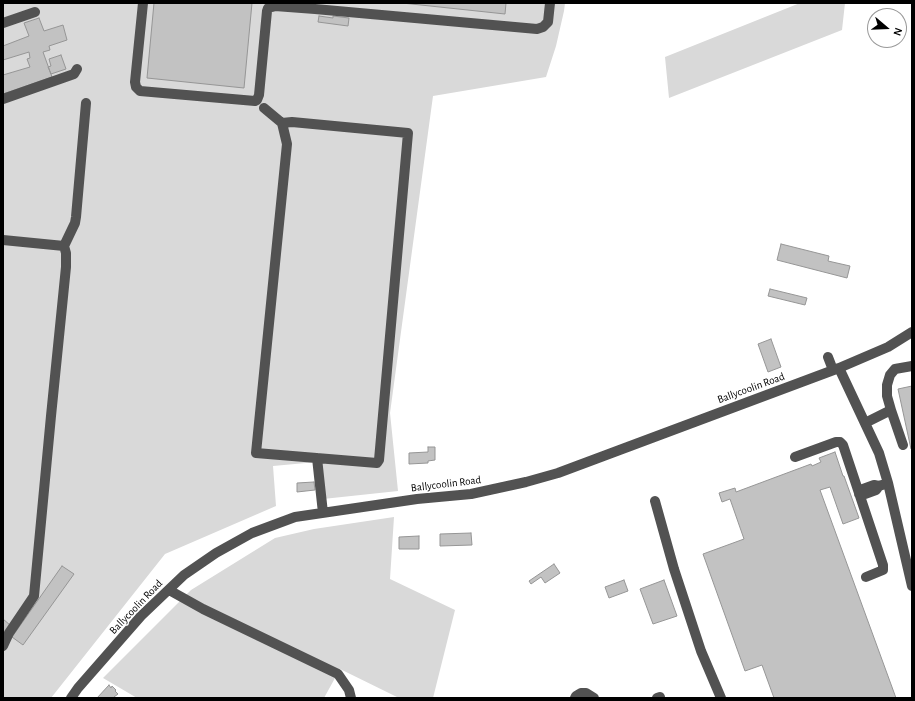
<!DOCTYPE html>
<style>
body{margin:0}
#map{position:relative;width:915px;height:701px;overflow:hidden;background:#fff;font-family:"Alegreya Sans",sans-serif}
canvas{display:block}
.frame{position:absolute;inset:0;border:4px solid #000;pointer-events:none}
.north{position:absolute;left:867px;top:8px;width:40px;height:40px;box-sizing:border-box;background:#fff;border:1px solid #999;border-radius:50%;rotate:109deg;font-size:11px;font-weight:700;line-height:16px;text-align:center;color:#000}
.north::after{content:'';display:block;margin:auto;width:14px;height:18px;background:#000;clip-path:polygon(50% 0,100% 100%,50% 72%,0 100%)}
</style>
<div id="map">
<canvas width="915" height="701"></canvas>
<div class="frame"></div>
<div class="north">N</div>
</div>
<script>
const g = document.querySelector('canvas').getContext('2d');
g.lineJoin = 'round';
function fill(path, color) {
  g.fillStyle = color;
  g.fill(path, 'evenodd');
}
function toPath(rows) {
  const path = new Path2D();
  for (const r of rows) {
    path.moveTo(r[0], r[1]);
    for (let i = 2; i < r.length; i += 2) path.lineTo(r[i], r[i + 1]);
  }
  return path;
}
function trace(path, color, width, dash) {
  g.strokeStyle = color;
  g.lineWidth = width;
  g.lineCap = dash ? 'butt' : 'round';
  g.setLineDash(dash || []);
  g.stroke(path);
}
function drawText(font, color, halo, rows, align = 'center') {
  g.font = font + ' "Alegreya Sans",sans-serif';
  g.lineWidth = 3;
  g.setLineDash([]);
  g.textBaseline = 'middle';
  g.strokeStyle = halo;
  g.fillStyle = color;
  for (const [text, x, y, turn = 0] of rows) {
    g.save();
    g.translate(x, y);
    g.rotate((+turn || 0) * Math.PI / 180);
    g.textAlign = isNaN(turn) ? turn : align;
    if (halo) g.strokeText(text, 0, 0);
    g.fillText(text, 0, 0);
    g.restore();
  }
}
fill(toPath([
 [3,3,565,3,564,11,556,46,546,77,433,96,390,413,398,491,323,499,317,462,273,466,276,506,165,554,51,698,3,698],
 [800,3,845,3,842,30,669,98,665,57],
 [394,517,390,579,455,610,433,698,399,698,340,669,324,698,137,698,103,678,191,590,275,538,314,529]
]), '#d9d9d9');
const building = toPath([
 [154,3,252,3,244,88,147,78,154,3],
 [402,3,506,3,505,14,402,3],
 [319,16,333,18,333,16,349,18,348,26,318,22,319,16],
 [39,18,44,31,63,25,67,40,49,46,50,50,43,52,52,77,3,94,3,75,30,67,27,59,30,58,29,52,3,60,3,46,29,36,24,23,39,18],
 [61,55,66,69,51,74,48,67,51,66,49,59,61,55],
 [781,244,829,256,828,261,850,266,847,278,777,260,781,244],
 [770,289,807,298,805,305,768,296,770,289],
 [771,339,781,367,768,372,758,344,771,339],
 [912,386,912,449,911,449,898,389,912,386],
 [428,447,435,447,435,460,428,461,428,463,409,464,409,453,428,452,428,447],
 [835,452,843,476,844,476,859,518,843,524,830,487,820,490,896,698,774,698,762,665,745,671,703,554,744,539,730,499,722,502,719,493,735,488,736,492,811,464,812,466,821,462,819,458,835,452],
 [314,482,315,490,297,492,297,483,314,482],
 [471,533,472,545,440,546,440,534,471,533],
 [419,536,419,549,399,549,399,537,419,536],
 [554,564,560,573,545,583,541,577,531,584,529,581,554,564],
 [62,566,74,574,23,645,12,637,62,566],
 [624,580,628,591,609,598,605,587,624,580],
 [664,580,677,616,653,624,640,589,664,580],
 [3,619,10,625,3,635,3,619],
 [109,685,111,688,112,686,116,690,115,691,118,694,114,697,115,698,97,698,109,685]
]);
fill(building, '#c2c2c2');
trace(building, '#969696', 1);
trace(toPath([
 [143,3,135,82,136,87,140,91,255,101,257,100,259,95,267,11,268,8,272,7,275,6,315,9,537,29,543,27,548,22,550,3],
 [3,23,35,12],
 [3,99,74,74,77,69],
 [264,108,282,123,287,144,256,453,377,463,379,460,408,133,292,122,282,123],
 [3,240,64,246],
 [828,357,833,370],
 [839,368,879,453,888,483,912,586],
 [891,410,903,445],
 [865,423,891,410,887,396,887,385,890,375,895,369,912,366],
 [795,457,836,442,840,442,843,445,883,565,883,570,866,577],
 [317,458,323,513],
 [879,486,876,490,865,494,859,494,863,489,874,485,879,486,888,483],
 [655,501,674,569,701,651,721,698],
 [169,590,203,609,338,674,349,690,351,698],
 [3,646,9,633,34,596,51,416,66,267,66,253,64,246,75,223,76,217,86,103],
 [71,698,78,688,141,616,184,575,216,553,252,533,295,517,417,499,471,494,526,482,558,473,839,368,888,347,912,332],
 [575,698,576,696,581,693,586,693,594,698],
 [657,698,660,697]
]), '#525252', 10);
drawText('11px', '#000', '#fff', [
 ["Ballycoolin Road",751,388,-20],
 ["Ballycoolin Road",446,484,-7],
 ["Ballycoolin Road",136,607,-46]
]);
</script>
